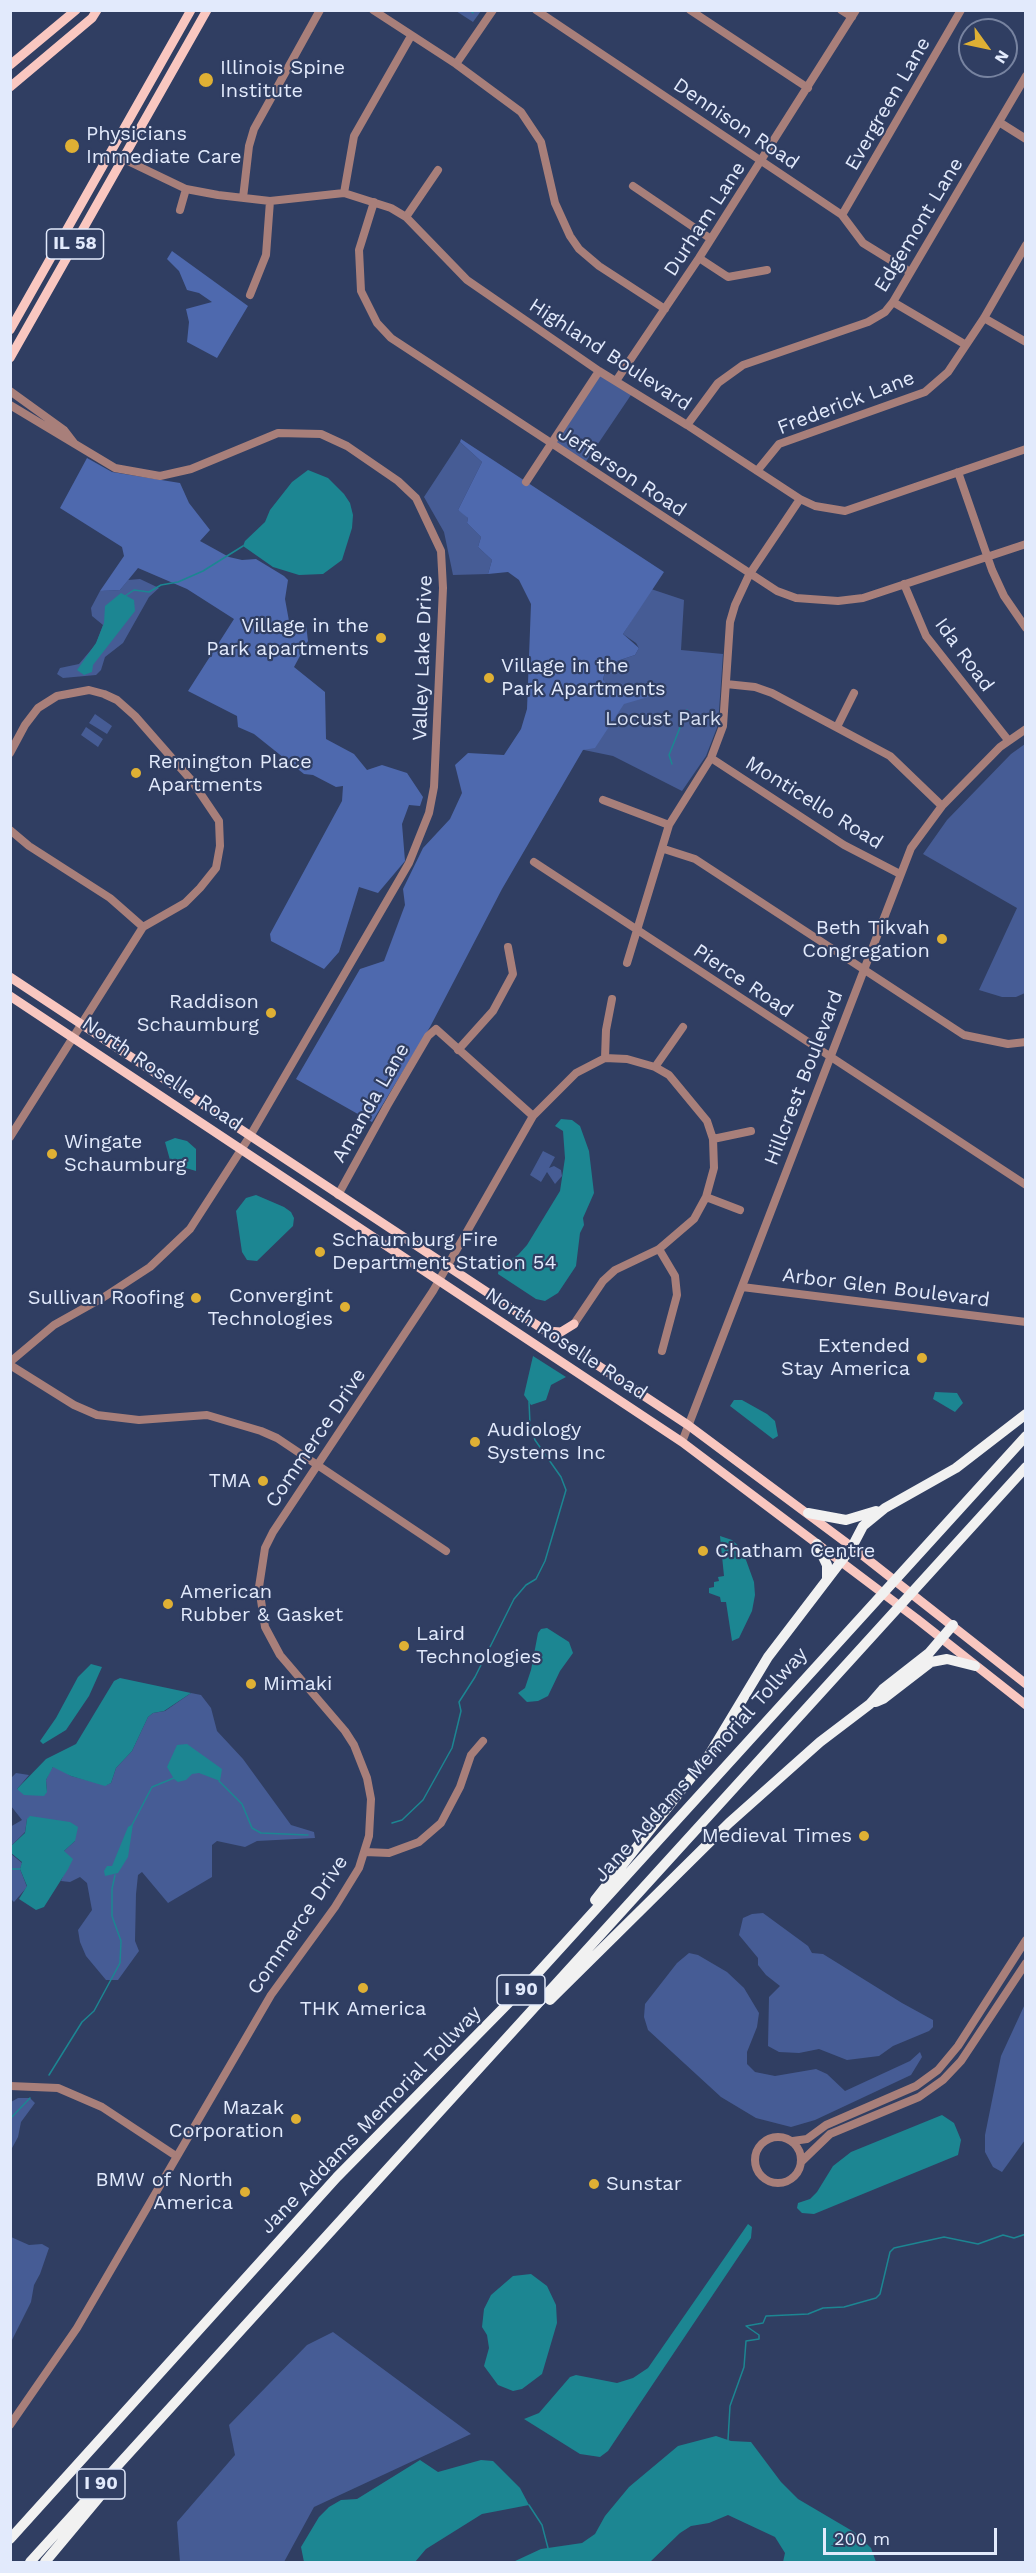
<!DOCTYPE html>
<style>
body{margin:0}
#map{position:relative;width:1036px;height:2573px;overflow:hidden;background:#303e62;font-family:"Work Sans",sans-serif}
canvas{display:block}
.frame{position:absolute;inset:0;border:12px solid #e2eafc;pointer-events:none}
.north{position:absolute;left:958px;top:18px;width:60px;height:60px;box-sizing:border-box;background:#303e62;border:2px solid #7783a0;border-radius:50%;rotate:123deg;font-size:16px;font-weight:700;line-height:24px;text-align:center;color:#e2eafc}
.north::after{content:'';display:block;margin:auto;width:21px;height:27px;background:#dfb034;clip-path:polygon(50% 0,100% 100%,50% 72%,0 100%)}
.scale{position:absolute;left:823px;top:2528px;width:174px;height:27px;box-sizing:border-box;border:3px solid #e2eafc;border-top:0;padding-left:8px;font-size:18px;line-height:21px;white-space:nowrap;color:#e2eafc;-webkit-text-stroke:4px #303e62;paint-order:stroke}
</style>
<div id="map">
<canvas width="1036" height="2573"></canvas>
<div class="frame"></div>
<div class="north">N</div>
<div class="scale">200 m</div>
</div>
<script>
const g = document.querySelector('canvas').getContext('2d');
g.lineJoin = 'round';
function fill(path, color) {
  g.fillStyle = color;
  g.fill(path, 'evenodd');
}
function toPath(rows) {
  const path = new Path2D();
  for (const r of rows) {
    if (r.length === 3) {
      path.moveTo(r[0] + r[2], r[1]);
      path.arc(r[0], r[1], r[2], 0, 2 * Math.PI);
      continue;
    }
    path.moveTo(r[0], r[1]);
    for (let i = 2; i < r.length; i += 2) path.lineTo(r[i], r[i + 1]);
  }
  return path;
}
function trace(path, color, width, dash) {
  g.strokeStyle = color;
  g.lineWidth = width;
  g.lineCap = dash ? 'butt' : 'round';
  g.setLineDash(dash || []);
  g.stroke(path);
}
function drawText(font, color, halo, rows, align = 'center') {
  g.font = font + ' "Work Sans",sans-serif';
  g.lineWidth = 4.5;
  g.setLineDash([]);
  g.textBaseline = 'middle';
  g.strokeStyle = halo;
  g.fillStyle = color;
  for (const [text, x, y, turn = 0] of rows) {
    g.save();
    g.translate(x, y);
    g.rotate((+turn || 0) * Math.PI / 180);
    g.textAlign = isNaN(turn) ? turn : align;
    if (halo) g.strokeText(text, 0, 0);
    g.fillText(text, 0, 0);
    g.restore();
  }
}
fill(toPath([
 [456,11,481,11,473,22],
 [599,371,633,392,583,466,551,445],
 [460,442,482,462,458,510,465,514,468,518,467,523,481,537,478,547,492,560,488,574,453,575,444,532,424,497],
 [140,579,159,588,149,597,123,643,105,657,101,670,96,675,63,678,57,674,60,668,79,664,96,644,103,625,92,616,91,608,100,591,120,590,128,580],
 [651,589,684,600,681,650,723,654,718,725,706,756,682,791,613,756,584,750,618,689,610,688,603,681,605,671,611,663,635,655,639,648,636,643,623,634],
 [95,714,112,726,107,734,89,723],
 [86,727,103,739,98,747,81,735],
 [1025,744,1025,993,1016,997,1002,997,979,990,1017,908,923,854,947,820,1011,754],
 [543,1151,555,1157,549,1168,554,1166,561,1170,562,1176,555,1184,547,1172,541,1182,530,1175],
 [191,1693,201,1695,211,1708,217,1731,243,1759,291,1825,314,1832,315,1838,257,1841,245,1847,217,1841,212,1845,212,1877,168,1903,142,1872,138,1875,136,1894,135,1941,139,1951,118,1980,106,1980,86,1956,80,1942,78,1930,92,1910,87,1883,80,1877,70,1882,61,1881,65,1871,64,1851,75,1841,27,1819,25,1832,11,1846,10,1827,22,1820,11,1806,11,1778,16,1773,29,1775,17,1789,47,1792,46,1780,50,1771,53,1767,58,1767,71,1776,106,1785,111,1783,116,1768,132,1751,148,1717,153,1713,165,1711],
 [10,1853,22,1863,20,1869,27,1887,14,1902,11,1899],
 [763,1913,808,1946,812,1953,823,1954,902,2003,933,2020,933,2027,929,2031,893,2046,879,2056,847,2060,819,2049,799,2053,779,2052,768,2046,769,1997,780,1986,766,1975,758,1965,758,1958,739,1935,743,1918,752,1914],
 [689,1953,698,1955,727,1972,744,1988,759,2013,757,2027,747,2052,747,2064,755,2072,775,2076,816,2069,827,2074,845,2091,910,2061,920,2052,922,2057,911,2075,815,2120,791,2127,756,2118,721,2097,648,2030,644,2017,645,2004,677,1963],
 [1025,2004,1025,2140,1002,2172,993,2167,985,2152,985,2135,1001,2056],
 [18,2098,30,2098,35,2103,21,2122,18,2137,11,2150,11,2102],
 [11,2237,29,2245,42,2244,49,2248,40,2274,34,2285,31,2302,11,2342],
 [333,2332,471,2434,314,2507,284,2562,180,2562,177,2522,235,2455,229,2425,307,2345]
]), '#465c95');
fill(toPath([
 [172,251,248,306,217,358,187,342,189,322,186,309,212,302,199,293,187,290,179,271,167,259],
 [461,439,664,572,623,634,639,648,635,655,611,663,605,671,603,680,610,688,626,690,644,689,649,692,648,697,624,704,595,748,583,750,502,889,430,1027,372,1122,296,1079,360,969,384,961,405,905,403,889,423,848,450,819,462,793,455,765,468,753,504,755,521,729,527,709,531,604,519,580,508,572,488,574,492,560,478,547,481,537,467,523,468,518,458,510,482,462,460,442],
 [87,458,112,472,180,483,189,503,210,530,200,541,229,557,242,560,256,559,284,576,288,580,285,599,289,621,306,625,308,641,294,667,325,692,326,739,354,754,367,770,382,765,407,773,423,797,420,806,409,805,402,824,405,861,378,893,359,887,339,952,324,969,271,941,270,934,342,801,343,786,336,787,313,775,304,774,254,734,238,727,237,716,188,691,234,619,187,589,138,568,120,590,100,591,124,556,122,547,60,508]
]), '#4e69ae');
fill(toPath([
 [308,470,328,478,344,494,350,503,353,515,352,528,342,560,323,574,299,575,273,567,243,546,245,541,265,522,270,510,292,482],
 [121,593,134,600,135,611,93,665,92,672,84,675,77,670,96,643,104,623,105,606],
 [561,1119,572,1120,580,1126,589,1151,594,1193,583,1218,584,1225,580,1233,576,1266,558,1293,545,1301,536,1299,498,1274,499,1267,518,1255,527,1245,560,1191,565,1158,563,1131,555,1126],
 [175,1138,187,1141,196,1149,196,1171,179,1166,170,1160,165,1142],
 [256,1195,284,1207,291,1212,294,1218,293,1226,257,1261,247,1260,242,1252,236,1211,246,1198],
 [533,1356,566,1377,551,1385,546,1400,531,1405,524,1395],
 [935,1392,957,1393,963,1403,955,1412,933,1399],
 [734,1400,742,1400,767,1414,775,1421,778,1436,773,1439,730,1406],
 [720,1536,732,1540,742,1549,754,1582,755,1595,752,1611,739,1638,732,1641,726,1602,721,1602,720,1597,709,1593,709,1588,714,1587,714,1582,719,1581,718,1577,724,1576],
 [547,1628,569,1642,573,1653,560,1671,548,1696,538,1701,527,1702,518,1693,525,1688,531,1670,538,1633,541,1629],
 [91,1664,102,1667,89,1696,66,1730,43,1744,40,1741,56,1718,78,1677],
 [120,1678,191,1693,164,1711,153,1713,148,1717,132,1751,116,1768,111,1783,105,1786,71,1776,53,1767,46,1780,47,1792,44,1796,24,1795,17,1789,46,1759,76,1744,114,1681],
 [187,1744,222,1769,220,1781,199,1773,192,1774,186,1780,178,1782,174,1779,167,1767,177,1745],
 [30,1816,70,1822,78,1827,75,1841,64,1851,73,1859,68,1869,44,1907,36,1910,19,1899,27,1886,20,1869,22,1862,11,1853,11,1846,25,1833,27,1819],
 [133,1824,128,1857,118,1873,105,1876,104,1871,107,1866,112,1866,128,1827],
 [942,2115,954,2123,961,2140,958,2155,814,2214,802,2213,797,2208,798,2203,810,2199,817,2192,833,2166,851,2152],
 [748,2224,752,2227,751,2238,608,2451,600,2457,580,2454,524,2419,539,2413,570,2377,576,2375,617,2383,633,2378,648,2368],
 [531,2274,547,2286,556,2305,557,2323,542,2374,522,2389,513,2391,498,2385,484,2366,489,2348,487,2335,482,2327,484,2309,491,2295,513,2276],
 [716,2436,731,2441,751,2442,781,2482,798,2499,854,2532,871,2548,876,2562,783,2562,785,2553,775,2537,728,2515,709,2523,691,2526,680,2533,650,2562,513,2562,541,2549,582,2543,595,2534,605,2516,629,2487,678,2446],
 [420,2460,438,2472,481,2460,493,2461,520,2488,529,2505,482,2514,426,2549,415,2562,304,2562,301,2547,319,2517,329,2507,341,2500,357,2499]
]), '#1c8692');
trace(toPath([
 [470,10,473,13],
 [125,596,134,590,149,592,161,585,178,582,203,571,243,546],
 [672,764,669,755,687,710],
 [219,1781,242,1804,252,1828,261,1833,308,1835],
 [392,1823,402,1820,423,1800,452,1748,461,1711,459,1702,475,1677,514,1599,526,1585,536,1579,545,1561,566,1490,561,1477,535,1440,530,1424,529,1402],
 [132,1825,152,1787,174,1778],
 [10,1869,20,1869],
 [49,2075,82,2022,94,2011,120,1963,121,1941,112,1916,112,1889,115,1875],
 [10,2119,30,2098],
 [728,2440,730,2406,744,2367,746,2341,759,2339,759,2335,746,2326,763,2323,766,2316,808,2314,823,2308,844,2307,876,2298,880,2294,890,2252,894,2248,944,2237,978,2244,1003,2235,1014,2238,1026,2234],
 [529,2505,542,2525,548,2548]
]), '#1c8692', 1.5);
trace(toPath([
 [373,10,456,64,521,112,541,142,555,203,570,236,579,249,599,266,665,309],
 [536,10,842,215,863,243,910,272],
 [690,10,808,88],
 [841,10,852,17],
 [456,64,493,10],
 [999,122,1026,139],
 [111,153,186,189,218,195,270,201,344,193,391,208,406,217,467,280,599,371,687,425,800,499,815,506,845,511,1026,449],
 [633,186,711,239],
 [344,193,354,136,411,36],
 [243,198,249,146,254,129,320,10],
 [374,202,359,250,361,291,377,323,391,338,777,591,796,598,838,601,863,598,1026,544],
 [180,210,186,189],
 [842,215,961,10],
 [406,217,438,170],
 [699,258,728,277,767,270],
 [250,295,266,255,270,201],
 [893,302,966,345],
 [984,318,1026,342],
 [616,381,699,258,856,10],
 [10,391,64,430,74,443],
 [10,405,115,468,160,476,191,469,278,433,321,434,347,446,398,481,416,498,441,551,443,588,434,787,429,813,409,863,250,1136,190,1229,150,1267,104,1297,54,1325,10,1362],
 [687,425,718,383,743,365,868,322,885,312,893,302,1026,76],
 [757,471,779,444,925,392,948,372,984,318,1026,245],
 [958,472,992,570,1004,596,1026,628],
 [526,482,599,371],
 [904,584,926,636,1008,740],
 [726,684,755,687,772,693,890,756,942,806],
 [837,727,854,693],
 [10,753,25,725,38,708,57,696,89,690,104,694,117,700,135,716,192,781,219,821,220,846,216,868,200,888,185,903,143,927,10,1137],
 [711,758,844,845,900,874],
 [603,800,669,825],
 [10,830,29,846,110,898,143,927],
 [664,849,695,859,964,1035,1008,1044,1026,1042],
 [534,862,1026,1185],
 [627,963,669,825,711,758,723,726,730,622,735,605,749,575,800,499],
 [458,1050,493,1011,513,974,508,947],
 [605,1058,606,1030,612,999],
 [655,1067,683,1027],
 [713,1139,751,1131],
 [338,1195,387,1106,428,1036,436,1029,533,1116],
 [706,1197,740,1210],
 [659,1249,675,1276,677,1295,662,1351],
 [742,1287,1026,1322],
 [574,1324,603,1281,615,1270,659,1249,694,1219,706,1197,714,1168,713,1139,707,1121,669,1075,655,1067,627,1059,605,1058],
 [10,1365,74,1405,97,1415,139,1420,207,1415,261,1431,277,1438,446,1551],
 [682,1442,911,848,942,806,1000,747,1026,729],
 [365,1852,389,1853,419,1842,441,1823,460,1787,471,1755,483,1741],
 [10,2086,58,2088,102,2107,176,2156],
 [778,2160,23],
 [793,2141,807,2139,826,2125,916,2086,938,2070,958,2046,1026,1940],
 [801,2162,830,2134,919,2097,943,2080,961,2061,1026,1963],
 [10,2425,77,2328,271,1995,335,1907,359,1868,369,1836,371,1799,367,1778,354,1745,345,1731,280,1655,265,1627,259,1587,265,1548,273,1532,433,1291,533,1116,576,1073,605,1058]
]), '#a87f7a', 8);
trace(toPath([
 [10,65,76,10],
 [10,87,92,18,97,10],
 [10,330,191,10],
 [10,358,207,10],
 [10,977,688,1425,852,1547,1026,1684],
 [10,996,682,1442,917,1619,1026,1705],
 [546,1331,561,1332,574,1324]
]), '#f9c7c0', 9);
trace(toPath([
 [808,1513,846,1520,876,1511],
 [817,1544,827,1565,827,1579],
 [876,1702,883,1699,931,1662,947,1659,975,1666],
 [595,1900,709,1755,768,1657,852,1547,863,1526,885,1508,956,1468,1026,1414],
 [550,2000,729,1823,820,1742,870,1704,883,1689,929,1653,953,1625],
 [10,2539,337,2177,536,1975,1026,1436],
 [30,2562,1026,1467],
 [45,2562,116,2477]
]), '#f1f1f1', 10);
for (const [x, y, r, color] of [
 [206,80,8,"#dfb034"],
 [72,146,8,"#dfb034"],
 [381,638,6,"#dfb034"],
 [489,678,6,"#dfb034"],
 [136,773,6,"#dfb034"],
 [942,939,6,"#dfb034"],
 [271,1013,6,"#dfb034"],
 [52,1154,6,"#dfb034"],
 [320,1252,6,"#dfb034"],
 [196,1298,6,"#dfb034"],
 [345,1307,6,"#dfb034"],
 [922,1358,6,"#dfb034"],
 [475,1442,6,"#dfb034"],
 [263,1481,6,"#dfb034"],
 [703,1551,6,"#dfb034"],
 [168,1604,6,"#dfb034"],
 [404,1646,6,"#dfb034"],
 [251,1684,6,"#dfb034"],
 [864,1836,6,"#dfb034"],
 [363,1988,6,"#dfb034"],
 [296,2119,6,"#dfb034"],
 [594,2184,6,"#dfb034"],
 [245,2192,6,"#dfb034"]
]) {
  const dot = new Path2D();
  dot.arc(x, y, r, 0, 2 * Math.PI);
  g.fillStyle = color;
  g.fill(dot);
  trace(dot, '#303e62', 2);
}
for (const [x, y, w] of [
 [75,244,57],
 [521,1990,48],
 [101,2484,48]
]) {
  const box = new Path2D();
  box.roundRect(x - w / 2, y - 15, w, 30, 4.5);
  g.fillStyle = '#303e62';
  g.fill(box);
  trace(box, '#e2eafc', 1.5);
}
drawText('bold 18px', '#e2eafc', null, [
 ["IL 58",75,244],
 ["I 90",521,1990],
 ["I 90",101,2484]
]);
drawText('20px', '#e2eafc', '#303e62', [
 ["Illinois Spine",220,68],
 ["Institute",220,91],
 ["Physicians",86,134],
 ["Immediate Care",86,157],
 ["Village in the",369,626,"right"],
 ["Park apartments",369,649,"right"],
 ["Village in the",501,666],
 ["Park Apartments",501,689],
 ["Remington Place",148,762],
 ["Apartments",148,785],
 ["Beth Tikvah",930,928,"right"],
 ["Congregation",930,951,"right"],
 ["Raddison",259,1002,"right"],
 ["Schaumburg",259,1025,"right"],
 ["Wingate",64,1142],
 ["Schaumburg",64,1165],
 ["Schaumburg Fire",332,1240],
 ["Department Station 54",332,1263],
 ["Convergint",333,1296,"right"],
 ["Technologies",333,1319,"right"],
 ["Sullivan Roofing",184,1298,"right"],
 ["Extended",910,1346,"right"],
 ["Stay America",910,1369,"right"],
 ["Audiology",487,1430],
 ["Systems Inc",487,1453],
 ["TMA",251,1481,"right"],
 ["Chatham Centre",715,1551],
 ["American",180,1592],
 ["Rubber & Gasket",180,1615],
 ["Laird",416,1634],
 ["Technologies",416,1657],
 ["Mimaki",263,1684],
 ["Medieval Times",852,1836,"right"],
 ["THK America",363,2009,"center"],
 ["Mazak",284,2108,"right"],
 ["Corporation",284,2131,"right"],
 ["BMW of North",233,2180,"right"],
 ["America",233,2203,"right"],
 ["Sunstar",606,2184]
], 'left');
drawText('20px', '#e2eafc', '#303e62', [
 ["Evergreen Lane",888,104,-60],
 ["Dennison Road",736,124,34],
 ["Durham Lane",705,219,-57],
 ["Edgemont Lane",919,225,-59],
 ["Highland Boulevard",610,355,33],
 ["Frederick Lane",846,403,-21],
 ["Jefferson Road",622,472,33],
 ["Ida Road",964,655,54],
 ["Valley Lake Drive",423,658,-88],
 ["Monticello Road",814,803,32],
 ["Pierce Road",743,981,34],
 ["North Roselle Road",162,1074,34],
 ["Hillcrest Boulevard",804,1078,-69],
 ["Amanda Lane",371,1103,-60],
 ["Arbor Glen Boulevard",886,1288,7],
 ["North Roselle Road",566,1344,33],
 ["Commerce Drive",316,1438,-56],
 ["Jane Addams Memorial Tollway",701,1765,-48],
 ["Commerce Drive",298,1925,-56],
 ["Jane Addams Memorial Tollway",371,2120,-46]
]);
drawText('20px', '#d5def2', '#303e62', [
 ["Locust Park",663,719]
]);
</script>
